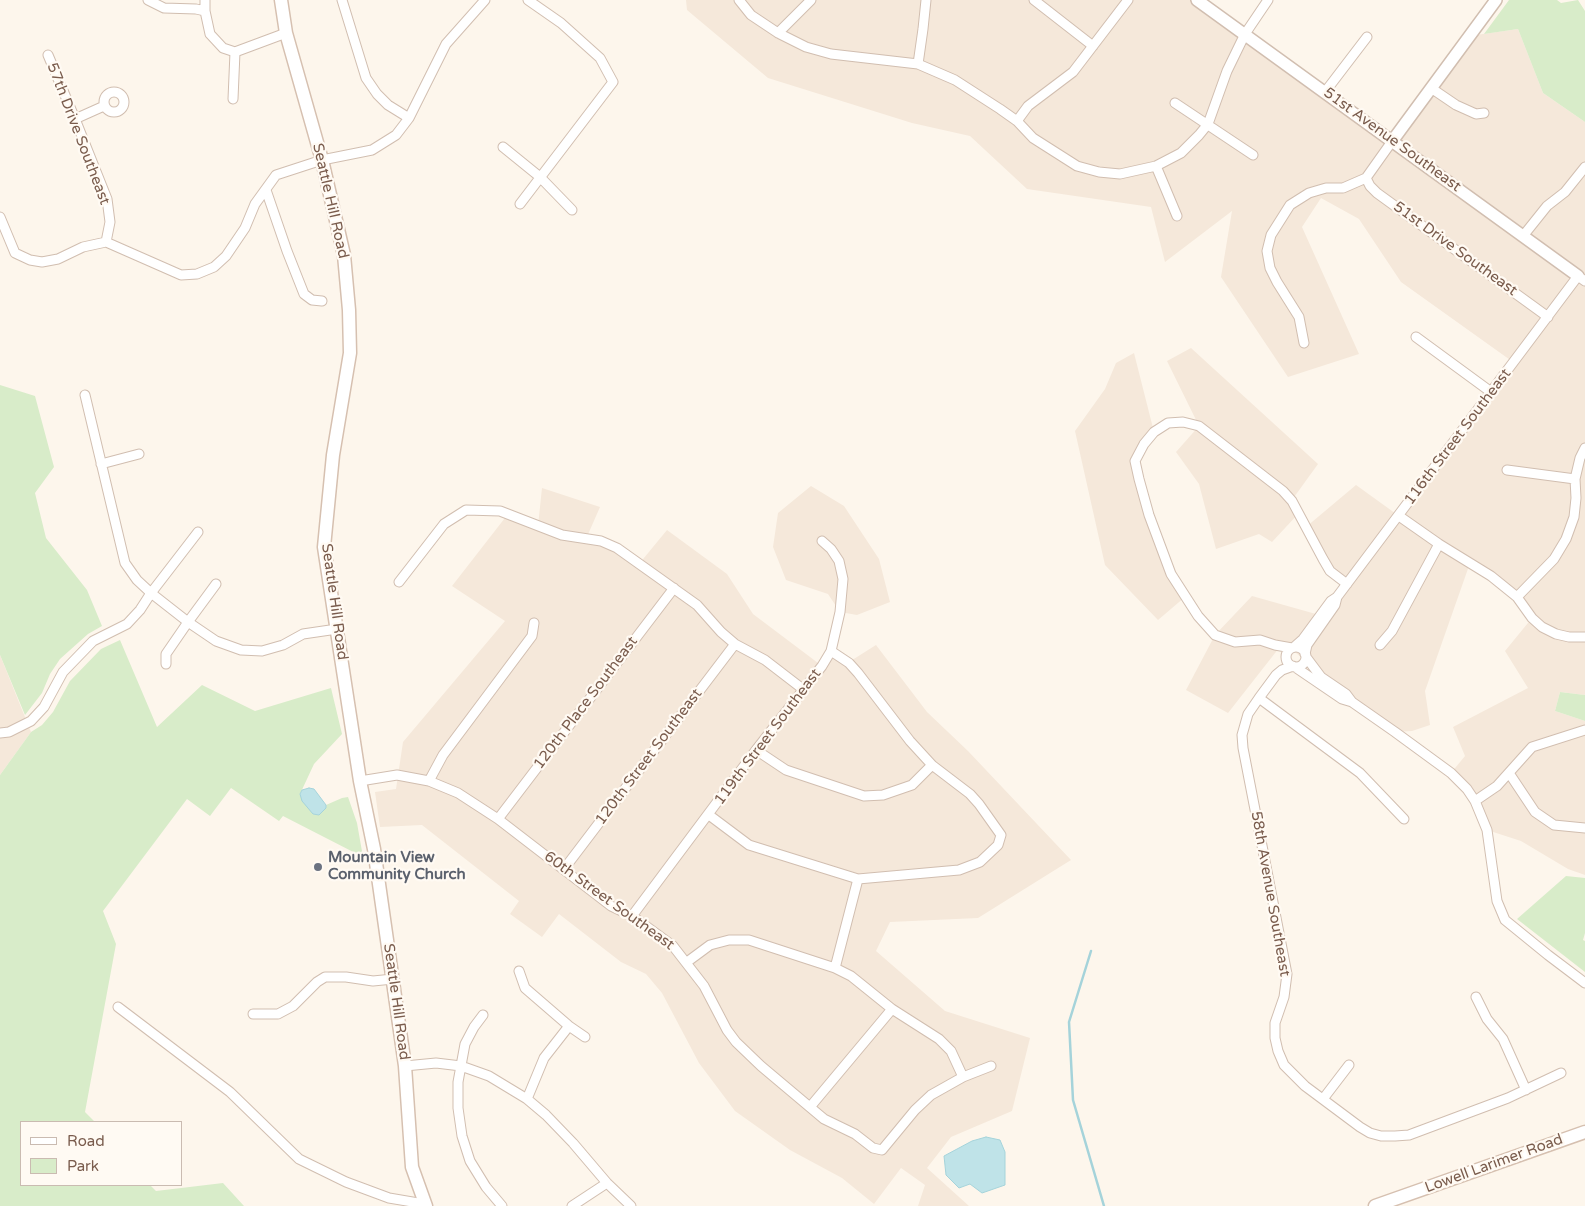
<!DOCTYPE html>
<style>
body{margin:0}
#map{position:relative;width:1585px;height:1206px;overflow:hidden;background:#fdf6ec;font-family:"Varela Round",sans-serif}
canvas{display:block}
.legend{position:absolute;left:20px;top:1121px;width:162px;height:65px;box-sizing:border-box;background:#fffaf3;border:1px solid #cabbb1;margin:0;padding:6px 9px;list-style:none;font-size:15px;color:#7a5c4d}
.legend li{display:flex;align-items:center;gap:10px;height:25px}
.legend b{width:25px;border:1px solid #cabbb1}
</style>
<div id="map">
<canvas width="1585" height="1206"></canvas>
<ul class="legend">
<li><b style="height:6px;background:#fff"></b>Road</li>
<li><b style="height:14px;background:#d8ecc9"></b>Park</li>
</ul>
</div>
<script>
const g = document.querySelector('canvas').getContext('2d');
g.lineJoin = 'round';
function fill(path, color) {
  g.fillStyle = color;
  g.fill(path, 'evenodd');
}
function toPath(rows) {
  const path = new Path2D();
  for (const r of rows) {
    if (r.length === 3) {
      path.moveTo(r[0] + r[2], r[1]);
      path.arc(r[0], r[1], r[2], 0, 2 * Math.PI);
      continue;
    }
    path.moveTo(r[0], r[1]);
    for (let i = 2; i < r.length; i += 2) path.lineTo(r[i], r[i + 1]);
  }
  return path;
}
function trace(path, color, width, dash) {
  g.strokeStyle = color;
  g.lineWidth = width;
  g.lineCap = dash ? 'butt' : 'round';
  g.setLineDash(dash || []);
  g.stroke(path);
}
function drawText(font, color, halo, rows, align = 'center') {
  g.font = font + ' "Varela Round",sans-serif';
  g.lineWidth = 4.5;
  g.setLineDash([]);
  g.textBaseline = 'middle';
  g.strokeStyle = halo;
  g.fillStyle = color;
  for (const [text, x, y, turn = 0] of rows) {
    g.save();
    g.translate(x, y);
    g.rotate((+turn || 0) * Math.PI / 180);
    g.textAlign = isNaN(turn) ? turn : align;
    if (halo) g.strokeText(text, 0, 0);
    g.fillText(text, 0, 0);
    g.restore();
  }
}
fill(toPath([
 [686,0,1198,0,1393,140,1469,36,1518,29,1543,93,1585,122,1585,695,1560,692,1555,711,1585,721,1585,875,1568,869,1521,841,1487,830,1475,801,1451,773,1465,756,1453,727,1528,688,1505,651,1532,618,1517,597,1470,563,1425,691,1430,725,1412,731,1395,732,1296,653,1279,648,1228,713,1186,690,1215,635,1252,596,1323,616,1347,584,1330,571,1306,527,1356,485,1399,516,1513,362,1401,282,1359,219,1321,198,1302,227,1359,354,1288,377,1221,277,1232,211,1165,262,1151,207,1027,189,970,136,912,123,768,78,687,10],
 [1191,348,1318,464,1292,500,1299,513,1272,542,1259,534,1216,549,1199,484,1176,452,1199,426,1167,361],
 [1134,353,1154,432,1136,461,1149,515,1185,597,1158,620,1105,565,1075,431,1105,389,1116,363],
 [811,486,844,506,879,559,890,602,857,615,840,612,828,594,786,580,773,547,778,513],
 [542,488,600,507,586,539,601,541,639,564,667,530,727,574,753,614,822,666,831,651,849,662,876,645,927,712,968,751,1071,860,978,918,890,922,876,951,945,1011,1030,1038,1012,1111,951,1137,927,1168,969,1206,918,1206,925,1185,901,1168,874,1204,842,1178,790,1150,735,1111,699,1063,662,993,646,974,621,962,559,914,542,937,510,914,519,901,422,825,380,827,375,792,396,789,403,742,505,621,452,586,508,514,538,526],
 [0,655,31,732,0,775]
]), '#f5e8da');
fill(toPath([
 [1509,0,1557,0,1561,3,1578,0,1585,11,1585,122,1543,93,1518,29,1484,34],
 [0,385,35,396,54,467,35,493,46,538,87,590,102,626,88,634,60,659,50,674,42,693,25,715,0,655],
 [120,640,157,727,202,685,255,711,331,688,342,734,314,764,300,794,313,814,319,815,326,808,326,805,342,798,348,797,357,823,363,857,283,816,279,821,231,788,210,816,187,799,103,911,116,944,85,1112,95,1122,21,1122,21,1185,150,1185,156,1191,223,1183,244,1206,0,1206,0,775,31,732,42,725,53,712,70,681,101,649],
 [1560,692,1585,695,1585,721,1555,711],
 [1566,876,1585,878,1585,933,1583,940,1585,941,1585,972,1517,919]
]), '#d8ecc9');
const water = toPath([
 [309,788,314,789,326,805,326,808,319,815,313,814,302,801,300,794,302,790,309,788],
 [986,1137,1000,1140,1005,1152,1005,1185,982,1193,970,1184,959,1188,946,1175,944,1156,972,1141,986,1137]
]);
fill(water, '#bfe3e8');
trace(water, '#a5d3da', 1);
trace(toPath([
 [1091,951,1069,1022,1073,1100,1104,1206]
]), '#a5d3da', 2.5);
const minor = toPath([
 [148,0,164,8,196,9,205,11],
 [205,0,205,11,210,34,223,48,235,52,286,33],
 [342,0,366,78,377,94,388,105,409,118],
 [739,0,751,15,778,33,806,47,831,54,918,64,955,80,1000,109,1017,121,1033,138,1077,166,1099,172,1120,174,1156,166,1181,153,1199,135,1208,124,1227,71,1245,34,1268,0],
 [1034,0,1093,46],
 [778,33,811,0],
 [48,55,75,119,107,199,110,222,106,242],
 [918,64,923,29,926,0],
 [1431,88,1456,105,1476,114,1484,113],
 [114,102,10],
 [1325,92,1367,37],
 [233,99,235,52],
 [1175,103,1253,155],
 [75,119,104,106],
 [1017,121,1028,106,1073,72,1128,0],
 [503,147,540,177,572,210],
 [1156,166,1177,216],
 [1366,178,1370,186,1377,193,1548,317],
 [266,190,287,251,304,294,312,300,322,301],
 [520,204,613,82,600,58,561,23,528,0],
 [0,217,15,253,30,260,42,262,58,259,83,247,106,242,181,275,197,274,214,267,226,256,245,228,255,204,276,175,322,160,372,150,396,135,409,118,446,44,485,0],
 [1523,236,1547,206,1565,192,1585,167],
 [1416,337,1491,392],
 [1304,343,1299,317,1277,282,1270,268,1267,251,1271,235,1290,205,1309,193,1326,188,1343,188,1366,178,1393,140],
 [85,395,125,563,137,580,151,593,188,622,216,641,241,650,262,651,283,645,303,634,337,629],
 [101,464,139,454],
 [1507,470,1575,479],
 [1399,516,1439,544,1491,576,1517,597,1532,618,1542,627,1556,634,1569,637,1585,637],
 [399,582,444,524,466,510,500,511,562,535,601,541,617,548,697,605,721,632,735,644,765,660,804,690],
 [1517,597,1554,559,1566,539,1574,517,1576,498,1575,479,1580,458,1585,448],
 [1380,645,1392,631,1439,544],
 [1294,647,1303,639,1331,601,1337,597,1578,276,1585,281],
 [1296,657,10],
 [1292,648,1275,645,1260,640,1235,642,1215,635,1198,616,1171,574,1149,515,1139,479,1135,461,1144,444,1154,432,1168,423,1183,422,1199,426,1283,491,1292,501,1323,559,1330,571,1347,584],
 [1305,654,1307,645,1335,605,1337,597],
 [1306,657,1321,677,1346,694,1352,702],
 [166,664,166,654,188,622,216,584],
 [1293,666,1282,670,1276,675,1259,698,1248,714,1242,735,1243,748,1287,974,1284,997,1275,1023,1275,1038,1278,1051,1284,1065,1305,1086,1360,1127,1370,1133,1381,1136,1395,1136,1409,1135,1508,1098,1561,1073],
 [1295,667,1342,699,1352,702,1395,732,1451,773,1467,789,1475,801,1487,830,1497,901,1505,920,1548,955,1585,983],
 [1259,698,1360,773,1404,819],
 [0,733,9,732,31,721,44,707,63,672,93,641,127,624,140,610,151,593,198,532],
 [756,750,786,770,864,796,883,795,912,785,932,765],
 [1509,773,1535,812,1554,825,1585,828],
 [360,781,397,775,429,781,458,793,498,819,611,906,632,916,673,946,704,986,727,1030,736,1042,761,1066,824,1119,855,1134,873,1148,882,1150,915,1110,931,1095,963,1077,991,1066],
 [429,781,443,755,532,636,534,623],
 [1475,801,1497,786,1532,747,1585,730],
 [709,815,749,845,858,879,959,870,980,862,998,845,1001,835,979,804,970,794,932,765,910,741,858,673,849,663,831,651],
 [498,819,674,588],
 [564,869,735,644],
 [632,916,756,750,822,666,831,651,840,612,843,579,839,561,831,549,822,541],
 [687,962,710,945,729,940,749,940,835,968,851,976,892,1009,939,1039,951,1051,963,1077],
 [835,968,858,879],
 [519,971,525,988,569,1026,585,1037],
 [1476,997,1487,1019,1503,1039,1526,1090],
 [118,1007,230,1092,299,1159,346,1182,389,1198,424,1204],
 [253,1014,278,1014,293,1006,317,982,325,977,346,977,373,981,393,979],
 [483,1015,474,1027,465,1044,458,1082,458,1108,462,1136,470,1161,486,1187,502,1206],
 [405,1066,436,1063,461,1066,489,1076,527,1099,546,1115,573,1143,607,1183,631,1206],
 [527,1099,544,1058,569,1026],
 [1323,1099,1349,1065],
 [810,1107,892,1009],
 [572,1206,607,1183]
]);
const tertiary = toPath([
 [1197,0,1578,276],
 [1393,140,1496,0]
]);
const secondary = toPath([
 [281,0,286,33,322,160,344,255,349,310,350,353,333,455,324,547,360,781,374,849,405,1066,412,1167,426,1206],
 [1375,1206,1585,1132]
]);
trace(minor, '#d1beb0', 11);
trace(tertiary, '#d1beb0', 14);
trace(secondary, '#d6c0b0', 15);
trace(minor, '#fff', 9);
trace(tertiary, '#fff', 11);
trace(secondary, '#fff', 12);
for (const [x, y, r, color] of [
 [318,867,5,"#6b7280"]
]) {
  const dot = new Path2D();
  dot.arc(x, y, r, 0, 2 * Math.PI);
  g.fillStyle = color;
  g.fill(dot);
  trace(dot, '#fffaf3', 2);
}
drawText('15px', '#7a5c4d', '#fffaf3', [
 ["57th Drive Southeast",78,134,69],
 ["51st Avenue Southeast",1392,140,36],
 ["Seattle Hill Road",330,201,77],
 ["51st Drive Southeast",1455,249,36],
 ["116th Street Southeast",1458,437,-53],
 ["Seattle Hill Road",334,602,82],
 ["120th Place Southeast",586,703,-53],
 ["119th Street Southeast",768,737,-53],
 ["120th Street Southeast",649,757,-53],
 ["58th Avenue Southeast",1270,894,80],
 ["60th Street Southeast",609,901,36],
 ["Seattle Hill Road",396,1002,82],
 ["Lowell Larimer Road",1494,1164,-20]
]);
drawText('bold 15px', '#5b616d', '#fffaf3', [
 ["Mountain View",328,858],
 ["Community Church",328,875]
], 'left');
</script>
